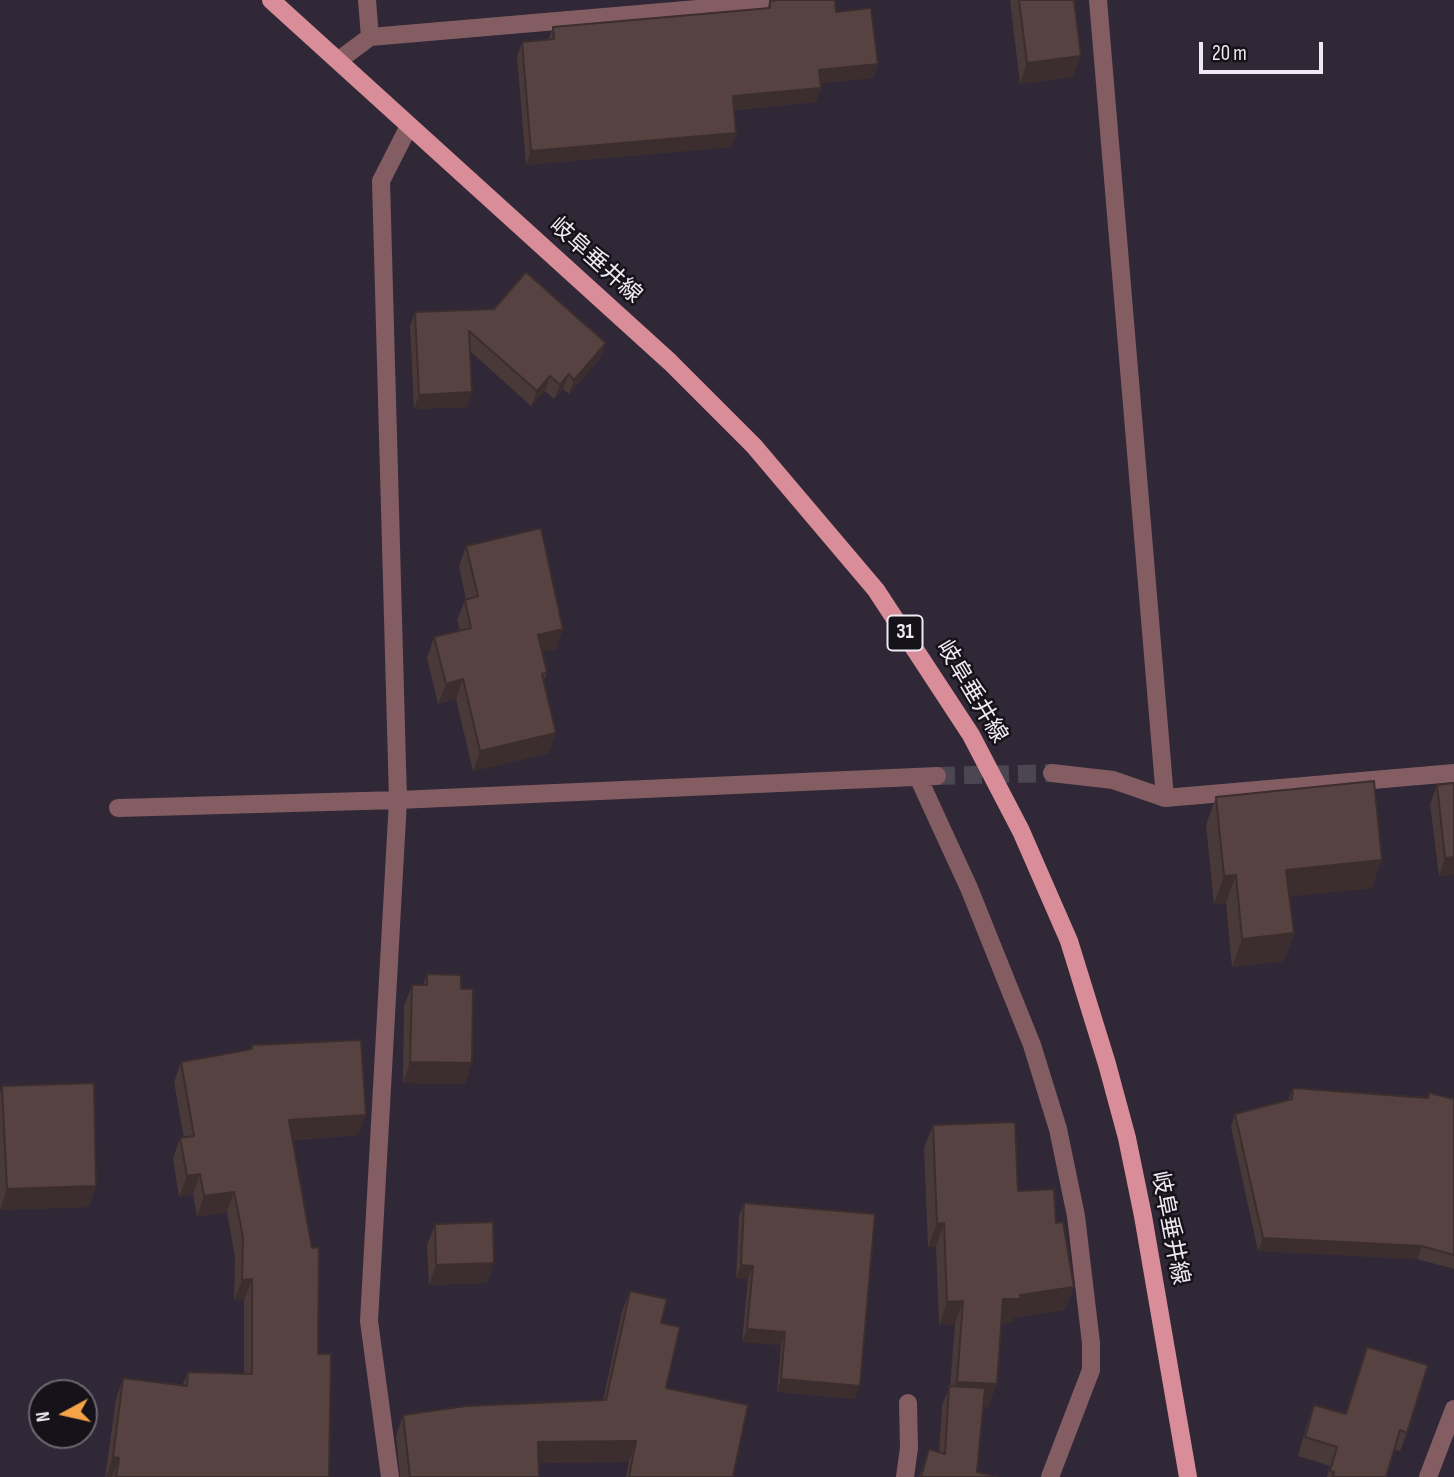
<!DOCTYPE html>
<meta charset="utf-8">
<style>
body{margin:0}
#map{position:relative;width:1454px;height:1477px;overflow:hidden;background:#302836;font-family:"Sofia Sans Condensed",sans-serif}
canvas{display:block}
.north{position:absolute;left:28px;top:1379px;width:70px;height:70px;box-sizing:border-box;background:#161219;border:2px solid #6c6870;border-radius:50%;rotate:262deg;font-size:19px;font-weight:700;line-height:28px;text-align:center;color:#eee9f2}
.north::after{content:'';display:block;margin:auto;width:24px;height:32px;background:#f6a247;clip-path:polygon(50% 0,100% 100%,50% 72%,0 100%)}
.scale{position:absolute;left:1199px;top:42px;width:124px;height:32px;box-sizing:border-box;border:4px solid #eee9f2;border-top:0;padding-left:9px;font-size:21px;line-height:24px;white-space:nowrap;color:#eee9f2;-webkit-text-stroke:5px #161219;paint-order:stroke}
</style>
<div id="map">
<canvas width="1454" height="1477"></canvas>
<div class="north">N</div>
<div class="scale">20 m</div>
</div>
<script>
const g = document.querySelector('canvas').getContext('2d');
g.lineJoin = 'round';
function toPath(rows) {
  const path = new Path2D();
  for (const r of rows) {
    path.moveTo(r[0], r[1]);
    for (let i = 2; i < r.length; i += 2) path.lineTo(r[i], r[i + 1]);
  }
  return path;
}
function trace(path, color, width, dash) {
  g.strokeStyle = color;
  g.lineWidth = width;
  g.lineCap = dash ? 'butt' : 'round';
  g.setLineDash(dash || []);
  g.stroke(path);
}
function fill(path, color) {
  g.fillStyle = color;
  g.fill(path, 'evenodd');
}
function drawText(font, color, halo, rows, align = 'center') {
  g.font = font + ' "Sofia Sans Condensed","Noto Sans JP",sans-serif';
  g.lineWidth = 5;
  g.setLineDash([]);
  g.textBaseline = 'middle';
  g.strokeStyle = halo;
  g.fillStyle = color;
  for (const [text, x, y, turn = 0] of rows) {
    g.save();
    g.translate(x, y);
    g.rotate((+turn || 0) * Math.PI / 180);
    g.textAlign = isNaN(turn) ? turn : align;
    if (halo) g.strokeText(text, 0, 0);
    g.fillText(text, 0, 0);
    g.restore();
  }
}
trace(toPath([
 [937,776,1052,773]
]), '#4c4552', 18, [18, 9]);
trace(toPath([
 [1098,0,1165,798],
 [370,37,802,0],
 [339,60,370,37,367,0],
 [1052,773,1113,780,1165,798,1454,773],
 [918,777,969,888,1032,1045,1058,1129,1076,1216,1091,1343,1091,1370,1050,1477],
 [118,808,398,800,937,776],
 [390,1477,369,1321,398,800,381,181,409,126],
 [905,1477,909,1448,908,1403],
 [1428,1477,1454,1409]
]), '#835d62', 18);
trace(toPath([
 [271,0,670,362,754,446,876,590,971,735,1021,831,1069,941,1107,1064,1127,1138,1143,1216,1188,1477]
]), '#d98d98', 18);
fill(toPath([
 [1010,0,1074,0,1073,77,1020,84],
 [770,1,836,12,878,64,873,78,821,83,816,102,734,110,736,133,731,147,526,165,517,56,522,42,548,40,553,27,767,8],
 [415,312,601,357,569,394,563,389,554,399,545,391,531,406,470,351,467,407,414,409,410,326],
 [466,546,563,629,556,649,542,652,547,672,544,681,549,753,473,771,456,699,438,704,427,658,434,637,460,631,457,620,465,600,466,599,459,566],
 [1437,785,1454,875,1439,876,1430,804],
 [1216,797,1372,888,1290,896,1294,933,1284,961,1232,967,1226,903,1214,904,1206,825],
 [427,974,461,989,465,1084,403,1083,404,1006,412,985,423,985],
 [252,1045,366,1115,358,1135,293,1140,318,1354,329,1477,105,1477,116,1399,123,1378,182,1386,188,1372,244,1374,244,1300,234,1300,235,1257,227,1212,197,1217,193,1194,179,1197,173,1159,180,1138,184,1138,174,1082,181,1062,250,1049],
 [2,1086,89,1207,0,1210,0,1093],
 [1293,1088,1454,1099,1454,1269,1417,1259,1258,1251,1231,1127,1235,1114,1288,1100],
 [933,1125,1018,1191,1056,1223,1065,1310,1013,1318,1012,1322,1001,1323,988,1408,983,1407,977,1472,997,1477,919,1477,929,1449,939,1452,942,1405,950,1386,955,1324,939,1325,936,1247,928,1247,924,1148],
 [744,1203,855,1399,777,1392,781,1345,742,1342,748,1279,736,1278,739,1216],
 [435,1224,494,1263,487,1283,429,1285,427,1245],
 [630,1291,661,1323,666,1388,733,1477,626,1477,629,1462,539,1463,539,1477,400,1477,396,1436,403,1415,603,1401,622,1311],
 [1367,1347,1407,1433,1400,1451,1394,1449,1386,1477,1327,1477,1330,1466,1298,1456,1307,1424,1314,1405,1345,1414]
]), '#493938');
fill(toPath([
 [1081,56,1073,77,1020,84,1027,63],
 [878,64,873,78,814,84,819,70],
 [821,88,816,102,728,110,733,96],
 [736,133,731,147,526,165,531,151],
 [606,343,601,357,569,394,574,380],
 [569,374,563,389,554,399,560,385],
 [550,376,545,391,531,406,537,391],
 [472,392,467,407,414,409,419,395],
 [563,629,556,649,531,655,538,635],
 [463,679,456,699,438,704,446,684],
 [556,733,549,753,473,771,480,751],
 [1454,857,1454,875,1439,876,1445,858],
 [1382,860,1372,888,1276,898,1286,870],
 [1236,875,1226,903,1214,904,1224,876],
 [1294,933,1284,961,1232,967,1242,939],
 [410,1062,472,1063,465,1084,403,1083],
 [366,1115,358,1135,282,1140,289,1120],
 [200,1174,193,1194,179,1197,187,1176],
 [96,1186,89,1207,0,1210,7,1189],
 [234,1192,227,1212,197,1217,204,1196],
 [944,1223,936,1247,928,1247,937,1224],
 [1263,1238,1422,1246,1417,1259,1258,1251],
 [494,1263,487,1283,429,1285,436,1265],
 [741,1265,753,1266,748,1279,736,1278],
 [252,1279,244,1300,234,1300,242,1280],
 [1074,1287,1065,1310,1013,1318,1012,1322,994,1323,1003,1299,1020,1295],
 [963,1301,955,1324,939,1325,947,1302],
 [747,1329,785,1332,781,1345,742,1342],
 [781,1379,860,1386,855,1399,777,1392],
 [957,1382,997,1384,988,1408,949,1405],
 [636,1441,629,1462,530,1463,538,1442],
 [113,1457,119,1458,112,1477,106,1477]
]), '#3c2e2e');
const building = toPath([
 [777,0,835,0,836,12,871,8,878,64,819,70,821,88,733,96,736,133,531,151,522,42,554,39,553,27,770,8,770,1,777,0],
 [1019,0,1074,0,1081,56,1027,63,1019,0],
 [526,272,606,343,574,380,569,374,560,385,550,376,537,391,469,331,472,392,419,395,415,312,494,309,526,272],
 [541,528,563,629,538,635,547,672,542,674,556,733,480,751,463,679,446,684,434,637,471,628,465,600,478,596,466,546,541,528],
 [1374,781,1382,860,1286,870,1294,933,1242,939,1236,875,1224,876,1216,797,1374,781],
 [1454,783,1454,857,1445,858,1437,785,1454,783],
 [427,974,461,975,461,989,473,989,472,1063,410,1062,412,985,427,985,427,974],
 [361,1040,366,1115,289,1120,312,1248,319,1247,318,1354,331,1354,329,1477,116,1477,119,1458,113,1457,123,1378,187,1386,188,1372,252,1374,252,1279,242,1280,243,1237,234,1192,204,1196,200,1174,187,1176,180,1138,194,1136,181,1062,252,1049,252,1045,361,1040],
 [94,1083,96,1186,7,1189,2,1086,94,1083],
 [1293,1088,1428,1098,1429,1093,1454,1099,1454,1255,1422,1246,1263,1238,1235,1114,1292,1099,1293,1088],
 [1015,1122,1018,1191,1054,1189,1056,1223,1063,1222,1074,1287,1020,1295,1021,1299,1003,1299,997,1384,957,1382,963,1301,947,1302,944,1223,937,1224,933,1125,1015,1122],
 [744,1203,875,1214,860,1386,781,1379,785,1332,747,1329,753,1266,741,1265,744,1203],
 [493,1222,494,1263,436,1265,435,1224,493,1222],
 [630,1291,667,1299,661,1323,680,1327,666,1388,748,1405,733,1477,629,1477,636,1441,538,1442,539,1477,410,1477,403,1415,466,1406,606,1400,630,1291],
 [1367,1347,1428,1365,1407,1433,1400,1430,1386,1477,1333,1477,1334,1472,1330,1471,1337,1447,1305,1437,1314,1405,1346,1414,1367,1347],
 [949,1386,985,1388,977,1472,997,1477,921,1477,929,1449,945,1454,949,1386]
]);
fill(building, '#554241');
trace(building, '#3c2e2e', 2);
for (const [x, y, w] of [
 [905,633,35]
]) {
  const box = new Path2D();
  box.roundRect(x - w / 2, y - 17.5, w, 35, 5);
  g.fillStyle = '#161219';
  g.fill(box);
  trace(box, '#eee9f2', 2);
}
drawText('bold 21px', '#eee9f2', null, [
 ["31",905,633]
]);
drawText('23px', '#eee9f2', '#161219', [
 ["岐阜垂井線",595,261,42],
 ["岐阜垂井線",971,692,59],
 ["岐阜垂井線",1169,1228,79]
]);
</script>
